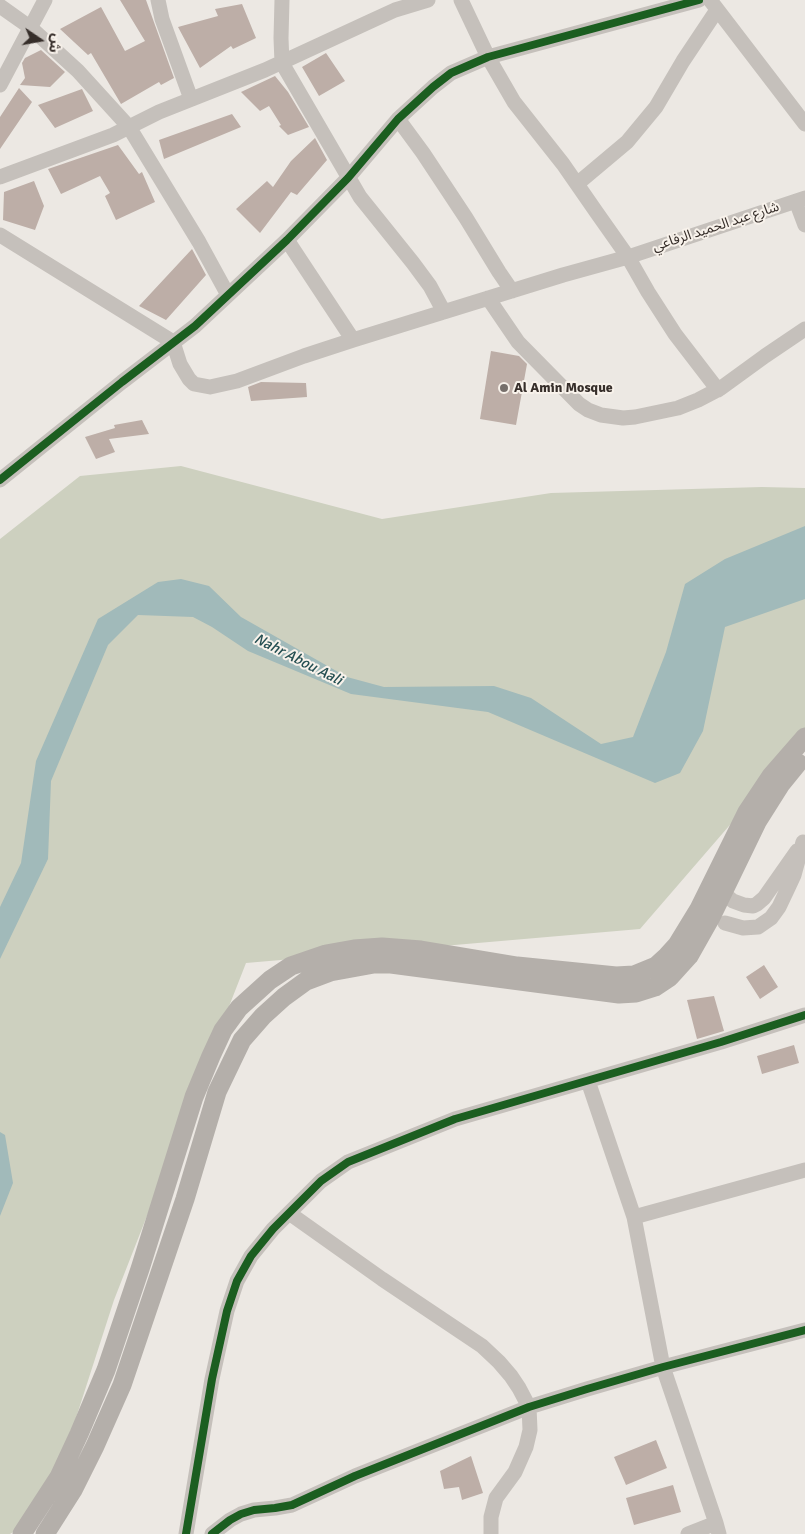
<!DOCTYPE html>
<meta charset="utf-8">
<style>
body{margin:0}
#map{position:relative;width:805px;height:1534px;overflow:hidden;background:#ece8e3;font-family:Signika,"Noto Sans Arabic",sans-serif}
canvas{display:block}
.north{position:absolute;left:15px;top:15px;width:50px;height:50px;-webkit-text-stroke:4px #f8f2eb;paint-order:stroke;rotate:102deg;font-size:14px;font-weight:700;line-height:20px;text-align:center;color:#362e2a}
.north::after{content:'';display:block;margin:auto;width:18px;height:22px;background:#362e2a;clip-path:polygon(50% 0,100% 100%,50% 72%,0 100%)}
</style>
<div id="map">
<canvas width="805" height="1534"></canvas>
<div class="north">ش</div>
</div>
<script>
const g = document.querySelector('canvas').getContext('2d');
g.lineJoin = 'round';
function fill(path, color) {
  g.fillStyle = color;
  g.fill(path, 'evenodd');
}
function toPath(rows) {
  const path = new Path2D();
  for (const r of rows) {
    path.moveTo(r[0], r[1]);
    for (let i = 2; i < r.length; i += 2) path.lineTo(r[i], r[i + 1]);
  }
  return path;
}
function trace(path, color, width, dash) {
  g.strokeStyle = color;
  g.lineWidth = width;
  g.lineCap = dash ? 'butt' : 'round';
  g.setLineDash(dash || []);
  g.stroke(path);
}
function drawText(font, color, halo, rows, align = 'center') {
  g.font = font + ' Signika,"Noto Sans Arabic",sans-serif';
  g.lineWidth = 4;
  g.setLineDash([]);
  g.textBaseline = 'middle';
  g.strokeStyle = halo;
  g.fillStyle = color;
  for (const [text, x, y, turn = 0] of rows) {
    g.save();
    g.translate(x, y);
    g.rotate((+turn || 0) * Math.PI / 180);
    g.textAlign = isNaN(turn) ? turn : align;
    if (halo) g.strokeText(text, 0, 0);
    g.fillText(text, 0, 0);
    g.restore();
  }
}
fill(toPath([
 [181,466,382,519,551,493,762,487,805,488,805,738,640,929,246,963,114,1300,45,1514,10,1534,0,1534,0,539,80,476]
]), '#cdd0bf');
fill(toPath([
 [805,526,805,599,725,627,703,731,680,773,655,783,488,712,351,694,248,651,212,627,193,617,138,615,108,645,51,781,48,859,0,959,0,907,21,863,36,761,98,619,158,582,181,579,209,586,241,617,347,677,384,687,494,686,531,698,601,744,633,737,666,652,685,584,725,559],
 [0,1132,5,1135,13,1183,0,1216]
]), '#a1baba');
fill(toPath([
 [120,0,146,0,174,78,161,85,159,82,121,104,91,53,88,55,60,29,101,7,125,51,145,41],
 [242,4,256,38,233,49,231,46,200,68,178,27,218,16,215,9],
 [41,50,65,72,50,87,20,85,25,78,22,63,25,58],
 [326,53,345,81,319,96,302,67],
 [275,76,288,92,309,127,288,135,279,126,281,125,269,106,260,111,241,92],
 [19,88,32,102,0,149,0,117],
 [82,89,93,111,55,128,38,105],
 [232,114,241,127,164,159,159,140],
 [315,138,327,160,297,195,291,192,260,233,236,209,267,181,273,187,291,161],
 [118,145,139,174,142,172,155,202,116,220,105,196,110,193,100,176,61,194,48,169],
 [34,181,44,206,35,230,3,220,4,192],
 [192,249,206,275,166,320,139,306],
 [491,351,519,356,527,364,516,425,480,419],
 [261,382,306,383,307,397,251,401,248,387],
 [142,420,149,434,109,439,115,452,96,459,85,437,115,428,114,425],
 [764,965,778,987,760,999,746,977],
 [714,996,724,1031,697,1039,687,1000],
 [794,1045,799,1063,762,1074,757,1056],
 [656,1440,667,1468,626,1485,614,1457],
 [471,1456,483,1493,462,1500,459,1487,444,1489,440,1471],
 [673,1485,681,1512,634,1525,626,1498]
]), '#bdaea7');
trace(toPath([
 [158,0,162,19,191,99],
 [282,0,281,38,282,63,360,197,413,263,430,286,444,312],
 [461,0,488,57,514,102,563,164,597,213,628,257,648,292,675,334,718,390],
 [710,0,805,124],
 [0,6,31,28,78,71,129,127,199,242,228,295],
 [0,85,45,0],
 [398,119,423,153,466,218,499,272,512,291],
 [0,177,113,135,159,112,265,70,371,21,395,10,428,0],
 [577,184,627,142,656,107,683,61,717,10],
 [796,201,805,225],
 [0,235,173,342,180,364,189,379,194,384,210,387,237,381,304,356,353,340,287,240],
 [488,298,518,342,579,404,588,410,601,415,623,418,635,417,678,408,698,400,721,388,765,356,805,329],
 [353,340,563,275,628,257,805,198],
 [0,480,122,382,195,326,287,240,348,178,398,119,433,87,451,73,488,57,699,0],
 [723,893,733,901,744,905,753,906,757,904,764,898,797,851],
 [725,923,743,928,758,927,771,918,779,907,788,888,794,875,803,842],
 [588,1081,634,1217,663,1367,716,1523,719,1534],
 [289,1213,382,1279,482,1346,499,1362,511,1376,519,1388,529,1407,530,1430,526,1447,515,1472,496,1498,491,1517,491,1534],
 [634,1217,805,1170],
 [186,1534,212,1379,227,1311,237,1281,251,1256,273,1229,321,1181,348,1162,455,1119,721,1042,805,1015],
 [212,1534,230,1520,241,1514,254,1510,275,1508,292,1505,355,1476,529,1407,587,1389,663,1367,805,1330],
 [688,1534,716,1523]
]), '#c5c0bb', 15);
trace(toPath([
 [22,1534,59,1477,79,1434,106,1370,140,1269,194,1097,211,1056,223,1030,239,1008,270,980,291,966,326,954,354,949,382,947,421,950,517,966,616,976,634,975,656,966,667,956,677,945,699,909,747,812,771,776,805,737],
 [45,1534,73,1490,95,1446,122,1385,185,1199,217,1092,242,1040,263,1016,284,997,306,981,330,972,374,964,391,964,619,994,636,993,655,987,670,977,689,956,711,917,757,822,781,784,798,763]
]), '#b4afaa', 19);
trace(toPath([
 [0,480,122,382,195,326,287,240,348,178,398,119,433,87,451,73,488,57,699,0],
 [186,1534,212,1379,227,1311,237,1281,251,1256,273,1229,321,1181,348,1162,455,1119,721,1042,805,1015],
 [212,1534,230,1520,241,1514,254,1510,275,1508,292,1505,355,1476,529,1407,587,1389,663,1367,805,1330]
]), '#1b5e20', 8);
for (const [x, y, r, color] of [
 [504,388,5,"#766f6b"]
]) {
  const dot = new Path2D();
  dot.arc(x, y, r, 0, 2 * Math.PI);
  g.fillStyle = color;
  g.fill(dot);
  trace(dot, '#f8f2eb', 2);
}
drawText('14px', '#362e2a', '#f8f2eb', [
 ["شارع عبد الحميد الرفاعي",716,227,-18]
]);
drawText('bold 14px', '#362e2a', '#f8f2eb', [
 ["Al Amin Mosque",514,388]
], 'left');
drawText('italic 15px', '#254f52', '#f8f2eb', [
 ["Nahr Abou Aali",298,660,27]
]);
</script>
